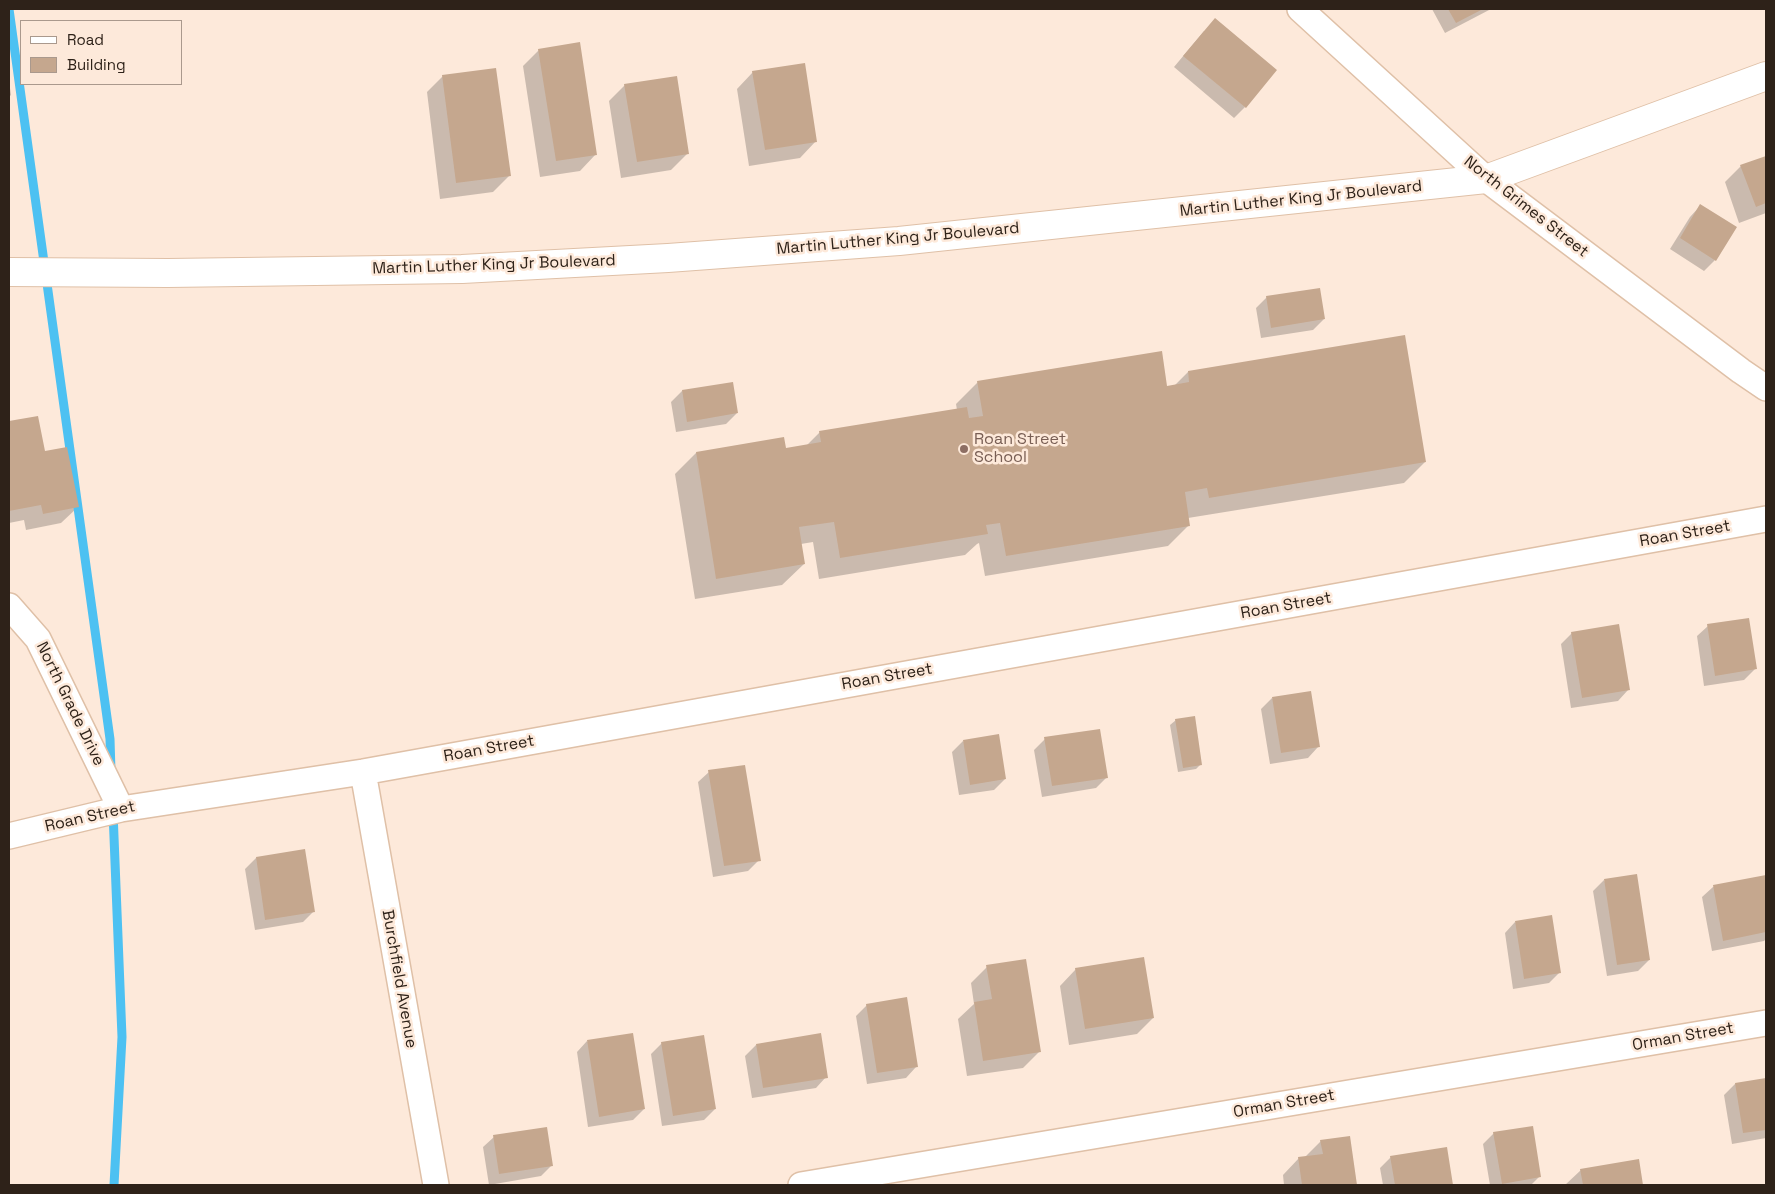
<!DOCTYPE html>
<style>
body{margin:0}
#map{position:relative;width:1775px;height:1194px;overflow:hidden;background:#fde9da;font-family:"Space Grotesk",sans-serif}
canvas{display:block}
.frame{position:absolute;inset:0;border:10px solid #2e2219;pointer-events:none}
.legend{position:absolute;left:20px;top:20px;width:162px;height:65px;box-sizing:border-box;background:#fde9da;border:1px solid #aa998d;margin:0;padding:6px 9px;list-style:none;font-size:15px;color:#2e2219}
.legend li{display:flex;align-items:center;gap:10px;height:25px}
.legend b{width:25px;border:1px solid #aa998d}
</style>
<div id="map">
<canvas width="1775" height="1194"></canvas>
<div class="frame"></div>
<ul class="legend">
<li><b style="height:6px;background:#fff"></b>Road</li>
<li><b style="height:14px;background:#c5a78e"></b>Building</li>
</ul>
</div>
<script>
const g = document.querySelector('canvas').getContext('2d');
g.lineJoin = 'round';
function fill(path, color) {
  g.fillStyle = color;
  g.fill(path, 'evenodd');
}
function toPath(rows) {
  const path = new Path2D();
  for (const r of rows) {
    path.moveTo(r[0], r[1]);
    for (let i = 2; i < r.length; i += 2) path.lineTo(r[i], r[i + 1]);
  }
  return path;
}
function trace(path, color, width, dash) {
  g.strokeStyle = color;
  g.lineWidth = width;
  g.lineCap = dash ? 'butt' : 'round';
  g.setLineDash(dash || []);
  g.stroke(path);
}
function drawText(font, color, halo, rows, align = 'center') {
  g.font = font + ' "Space Grotesk",sans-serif';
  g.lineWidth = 5;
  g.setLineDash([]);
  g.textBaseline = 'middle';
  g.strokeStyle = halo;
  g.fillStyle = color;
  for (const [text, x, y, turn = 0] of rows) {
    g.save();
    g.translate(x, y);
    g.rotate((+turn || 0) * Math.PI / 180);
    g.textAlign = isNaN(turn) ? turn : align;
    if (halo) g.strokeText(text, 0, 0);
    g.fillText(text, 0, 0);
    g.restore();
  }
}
fill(toPath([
 [1432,9,1491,9,1445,33],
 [1204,31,1245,107,1234,118,1174,67],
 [539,50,596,154,580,171,540,177,523,66],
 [753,72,816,141,800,158,749,166,737,89],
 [443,76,509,176,493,192,440,199,427,92],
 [9,81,11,95,9,97],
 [625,85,688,153,671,170,621,178,609,101],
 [1766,157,1766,213,1739,223,1725,182,1741,166],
 [1700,206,1715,260,1704,271,1670,249,1690,217],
 [1267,297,1324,319,1313,330,1261,338,1256,308],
 [1188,372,1425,462,1404,483,1188,518,1189,525,1168,546,985,576,979,543,977,544,965,555,819,579,813,542,801,544,804,564,782,585,695,599,675,474,696,453,783,439,785,449,806,446,820,432,957,410,956,404,978,382,1166,387,1174,386],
 [732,383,737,413,726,424,676,432,671,402,682,391],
 [37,417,44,452,78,507,61,523,26,530,24,520,9,523,9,422],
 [1708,626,1755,669,1744,680,1704,686,1697,636],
 [1572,633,1628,690,1618,701,1571,708,1561,644],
 [1272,698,1318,747,1308,758,1270,764,1261,709],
 [1176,720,1201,764,1196,769,1178,772,1170,725],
 [1045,739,1107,777,1096,788,1042,797,1034,750],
 [963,741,1005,779,994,790,959,795,952,752],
 [709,772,759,860,748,871,713,877,698,782],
 [304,850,314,911,303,922,255,930,245,869,256,858],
 [1765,877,1766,886,1766,939,1764,941,1712,951,1702,897,1713,887],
 [1604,880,1649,960,1638,971,1607,976,1593,891],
 [1515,922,1560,972,1549,983,1513,989,1505,933],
 [987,967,1040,1051,1023,1068,967,1076,958,1019,974,1004,971,983],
 [1076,969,1153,1018,1137,1034,1069,1045,1060,986],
 [867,1005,916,1067,906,1078,867,1084,856,1016],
 [587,1041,644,1109,633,1120,588,1127,577,1052],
 [662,1043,715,1109,704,1120,662,1126,651,1054],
 [756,1045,826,1077,816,1088,752,1098,745,1056],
 [1766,1079,1766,1138,1732,1144,1724,1095,1735,1084],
 [1494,1133,1539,1177,1531,1185,1490,1185,1483,1144],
 [494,1137,551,1166,541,1176,489,1185,483,1147],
 [1349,1137,1356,1185,1284,1185,1283,1175,1299,1158,1305,1157,1321,1141],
 [1446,1148,1452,1185,1383,1185,1380,1168,1391,1157],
 [1638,1161,1642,1185,1565,1185,1581,1170]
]), '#0003');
trace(toPath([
 [9,9,110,739,111,772],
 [113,812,122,1037,114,1185]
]), '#4dc1f2', 9);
fill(toPath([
 [1448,9,1483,9,1456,23],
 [1215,18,1277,70,1246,108,1183,56],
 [580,42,597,155,556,161,538,49],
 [805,63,817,142,765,150,752,71],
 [496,68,511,176,456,183,442,75],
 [677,76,689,154,637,162,624,84],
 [1766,156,1766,203,1756,207,1740,165],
 [1700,204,1737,227,1716,261,1680,238],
 [1320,288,1325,319,1271,328,1266,296],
 [1405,335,1426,462,1209,498,1207,488,1185,492,1190,526,1006,556,1000,523,986,525,988,534,840,558,834,522,799,527,805,564,716,579,696,452,784,437,786,448,821,442,819,431,967,407,969,418,983,416,977,381,1162,351,1167,386,1189,382,1188,371],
 [733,382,738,413,687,422,682,390],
 [38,416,45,451,67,447,79,507,43,514,41,505,9,511,9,421],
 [1749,618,1757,669,1715,676,1707,624],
 [1619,624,1630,690,1582,698,1571,632],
 [1311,691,1320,747,1281,753,1272,697],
 [1195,716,1202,765,1183,768,1175,719],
 [1100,729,1108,778,1052,786,1044,737],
 [999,734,1006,779,970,785,963,740],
 [745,765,761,861,724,866,708,770],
 [305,849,315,912,265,920,256,857],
 [1637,874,1650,960,1617,965,1604,879],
 [1766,875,1766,932,1723,941,1713,885],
 [1552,915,1561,973,1524,979,1515,921],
 [1144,957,1154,1018,1085,1029,1075,968],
 [1026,959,1041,1052,983,1061,974,1002,992,999,986,965],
 [907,997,918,1067,877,1073,866,1004],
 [633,1033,645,1109,599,1117,587,1040],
 [821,1033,828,1078,763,1088,756,1044],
 [704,1035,716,1109,673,1116,661,1042],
 [1766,1078,1766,1130,1743,1133,1735,1083],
 [1533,1126,1541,1177,1502,1184,1493,1132],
 [547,1127,553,1166,499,1174,493,1135],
 [1350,1136,1357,1185,1302,1185,1298,1157,1323,1154,1320,1140],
 [1447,1147,1453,1185,1395,1185,1390,1156],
 [1639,1159,1643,1185,1583,1185,1580,1169]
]), '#c5a78e');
const street = toPath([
 [1300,9,1486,179,1741,371,1766,388],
 [9,606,38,639,121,809],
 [363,772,436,1185],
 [9,836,121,809,363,772,1766,519],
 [801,1185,1766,1023]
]);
const secondary = toPath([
 [9,272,168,273,462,269,668,258,899,241,1486,179,1766,76]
]);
trace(street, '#dfc0a7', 28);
trace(secondary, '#dfc0a7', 30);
trace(street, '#fff', 25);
trace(secondary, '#fff', 28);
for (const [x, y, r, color] of [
 [964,449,5,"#8d6e63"]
]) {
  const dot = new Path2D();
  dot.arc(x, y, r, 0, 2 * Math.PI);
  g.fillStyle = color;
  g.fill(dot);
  trace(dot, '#fde9da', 2);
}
drawText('16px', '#2e2219', '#fde9da', [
 ["Martin Luther King Jr Boulevard",1301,199,-6],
 ["North Grimes Street",1526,207,38],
 ["Martin Luther King Jr Boulevard",898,239,-5],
 ["Martin Luther King Jr Boulevard",494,265,-2],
 ["Roan Street",1685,534,-10],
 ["Roan Street",1286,606,-10],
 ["Roan Street",887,677,-10],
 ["North Grade Drive",70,704,64],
 ["Roan Street",489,749,-10],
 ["Roan Street",90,817,-13],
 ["Burchfield Avenue",399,979,80],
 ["Orman Street",1683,1037,-10],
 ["Orman Street",1284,1104,-10]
]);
drawText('16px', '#785e54', '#fde9da', [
 ["Roan Street",974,440],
 ["School",974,458]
], 'left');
</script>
